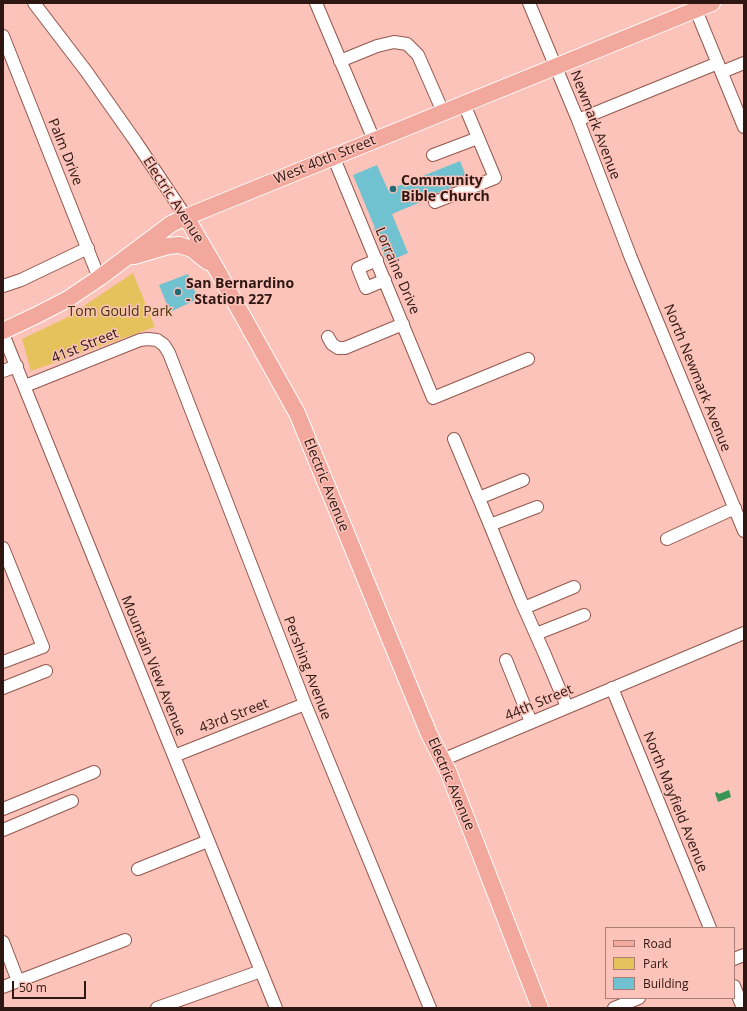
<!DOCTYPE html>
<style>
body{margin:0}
#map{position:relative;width:747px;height:1011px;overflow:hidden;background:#fbc3b9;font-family:"Open Sans",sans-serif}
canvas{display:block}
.frame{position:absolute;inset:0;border:4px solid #2e1612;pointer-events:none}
.legend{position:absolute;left:605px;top:927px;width:130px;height:72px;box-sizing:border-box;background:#fbc3b9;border:1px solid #a97e76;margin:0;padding:5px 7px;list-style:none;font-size:12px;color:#2e1612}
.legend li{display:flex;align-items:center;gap:8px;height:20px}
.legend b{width:20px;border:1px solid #a97e76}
.scale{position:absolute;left:12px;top:981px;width:74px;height:18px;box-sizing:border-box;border:2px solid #2e1612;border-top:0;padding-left:5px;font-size:12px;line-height:14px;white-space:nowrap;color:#2e1612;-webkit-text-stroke:3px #fbc3b9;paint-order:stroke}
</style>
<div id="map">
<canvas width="747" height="1011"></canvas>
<div class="frame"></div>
<ul class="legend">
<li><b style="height:5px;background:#f3a89d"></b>Road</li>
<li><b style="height:11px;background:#e5c25c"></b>Park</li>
<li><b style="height:11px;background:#71c2d1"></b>Building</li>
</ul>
<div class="scale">50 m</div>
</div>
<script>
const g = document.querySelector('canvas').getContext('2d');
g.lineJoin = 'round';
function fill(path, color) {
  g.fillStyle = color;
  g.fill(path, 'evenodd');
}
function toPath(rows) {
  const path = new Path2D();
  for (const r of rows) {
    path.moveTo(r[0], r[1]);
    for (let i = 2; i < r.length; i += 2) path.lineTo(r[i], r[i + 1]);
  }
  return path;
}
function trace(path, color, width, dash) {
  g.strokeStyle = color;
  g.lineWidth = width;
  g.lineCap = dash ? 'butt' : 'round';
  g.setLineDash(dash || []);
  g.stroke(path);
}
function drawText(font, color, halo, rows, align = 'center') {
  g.font = font + ' "Open Sans",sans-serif';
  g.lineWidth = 3;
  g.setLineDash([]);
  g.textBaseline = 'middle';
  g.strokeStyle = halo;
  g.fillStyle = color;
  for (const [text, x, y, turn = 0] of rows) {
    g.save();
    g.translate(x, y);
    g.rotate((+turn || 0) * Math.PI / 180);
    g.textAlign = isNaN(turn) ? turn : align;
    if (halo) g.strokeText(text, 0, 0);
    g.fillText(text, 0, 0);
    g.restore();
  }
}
fill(toPath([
 [133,273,155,327,31,371,22,339,66,318]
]), '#e5c25c');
fill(toPath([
 [729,790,731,797,718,802,715,793,717,792,719,794]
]), '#389554');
fill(toPath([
 [460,161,468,181,432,195,428,199,392,214,408,253,387,262,374,229,375,228,353,175,377,165,388,190],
 [188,274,198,299,170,312,159,285]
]), '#71c2d1');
const minor = toPath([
 [34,3,86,71,136,142,186,217],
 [316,3,374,140],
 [529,3,578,120,631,258,744,531],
 [693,3,744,127],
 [3,36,99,278],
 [340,61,377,46,394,42,407,44,418,55,443,112],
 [722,72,744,63],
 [578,120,718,63],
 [433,155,478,138],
 [333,156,433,398,528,359],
 [435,202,495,178,464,104],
 [377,260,358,268,366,288,385,280],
 [3,286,21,280,88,248],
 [3,334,276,1008],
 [328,337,332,344,338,348,345,348,403,324],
 [3,371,17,366],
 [25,386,140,340,148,339,157,340,164,345,169,353,305,704,430,1008],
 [454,439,490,525,521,601,545,655,567,707],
 [479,498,523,480],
 [490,525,537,507],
 [667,539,735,508],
 [3,548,43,647,3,662],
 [524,608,574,587],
 [536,634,584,615],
 [506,660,531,722],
 [3,688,46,671],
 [612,688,710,928],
 [174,756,305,704],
 [442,760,744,633],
 [3,809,94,772],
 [3,830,72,801],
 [138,869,208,841],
 [3,942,18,981],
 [734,959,744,955],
 [734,986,743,1008],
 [3,987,125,940],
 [157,1008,261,971],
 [614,1008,639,998]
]);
const major = toPath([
 [186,217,217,270,297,413,429,734,448,771,540,1008],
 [134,256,168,246,179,245,192,249,208,262],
 [3,331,35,316,68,299,99,278,171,224,186,217,712,3]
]);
trace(minor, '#93574d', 14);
trace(major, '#fff', 18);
trace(minor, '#fff', 12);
trace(major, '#f3a89d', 16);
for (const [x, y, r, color] of [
 [393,189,4,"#226b76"],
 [178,292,4,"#226b76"]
]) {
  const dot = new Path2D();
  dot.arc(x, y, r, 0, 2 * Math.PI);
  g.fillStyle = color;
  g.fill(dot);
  trace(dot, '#fbc3b9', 1.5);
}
drawText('14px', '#2e1612', '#fbc3b9', [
 ["Newmark Avenue",595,125,69],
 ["Palm Drive",65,152,68],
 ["West 40th Street",325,160,-22],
 ["Electric Avenue",173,200,57],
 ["Lorraine Drive",397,271,67],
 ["41st Street",85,346,-22],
 ["North Newmark Avenue",697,378,68],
 ["Electric Avenue",326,485,68],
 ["Mountain View Avenue",153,666,68],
 ["Pershing Avenue",307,668,69],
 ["44th Street",539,703,-23],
 ["43rd Street",234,716,-21],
 ["Electric Avenue",451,784,67],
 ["North Mayfield Avenue",675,802,68]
]);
drawText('bold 14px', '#2e1612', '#fbc3b9', [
 ["Community",401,181],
 ["Bible Church",401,197],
 ["San Bernardino",186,284],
 ["- Station 227",186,300]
], 'left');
drawText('14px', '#453606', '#fbc3b9', [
 ["Tom Gould Park",120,312]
]);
</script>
